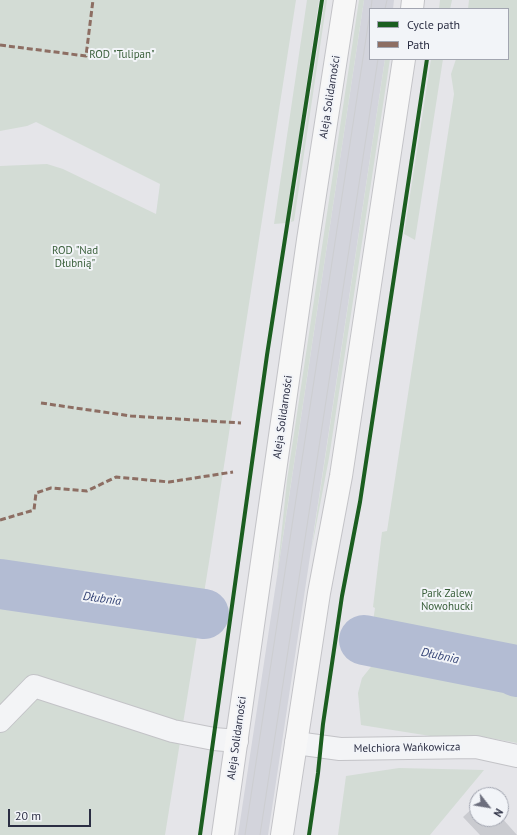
<!DOCTYPE html>
<meta charset="utf-8">
<style>
body{margin:0}
#map{position:relative;width:517px;height:835px;overflow:hidden;background:#e5e5e9;font-family:"PT Sans",sans-serif}
canvas{display:block}
.legend{position:absolute;left:369px;top:8px;width:140px;height:52px;box-sizing:border-box;background:#f2f4f8;border:1px solid #a2a5b0;margin:0;padding:5px 7px;list-style:none;font-size:12px;color:#2b2e43}
.legend li{display:flex;align-items:center;gap:8px;height:20px}
.legend b{width:20px;border:1px solid #a2a5b0}
.north{position:absolute;left:469px;top:787px;width:40px;height:40px;box-sizing:border-box;background:#f2f4f8;border:1px solid #a2a5b0;border-radius:50%;rotate:121deg;font-size:11px;font-weight:700;line-height:16px;text-align:center;color:#2b2e43}
.north::after{content:'';display:block;margin:auto;width:14px;height:18px;background:#6c6e7d;clip-path:polygon(50% 0,100% 100%,50% 72%,0 100%)}
.scale{position:absolute;left:8px;top:809px;width:83px;height:18px;box-sizing:border-box;border:2px solid #2b2e43;border-top:0;padding-left:5px;font-size:12px;line-height:14px;white-space:nowrap;color:#2b2e43;-webkit-text-stroke:3px #f2f4f8;paint-order:stroke}
</style>
<div id="map">
<canvas width="517" height="835"></canvas>
<ul class="legend">
<li><b style="height:5px;background:#1b5e20"></b>Cycle path</li>
<li><b style="height:5px;background:#8d6e63"></b>Path</li>
</ul>
<div class="north">N</div>
<div class="scale">20 m</div>
</div>
<script>
const g = document.querySelector('canvas').getContext('2d');
g.lineJoin = 'round';
function fill(path, color) {
  g.fillStyle = color;
  g.fill(path, 'evenodd');
}
function toPath(rows) {
  const path = new Path2D();
  for (const r of rows) {
    path.moveTo(r[0], r[1]);
    for (let i = 2; i < r.length; i += 2) path.lineTo(r[i], r[i + 1]);
  }
  return path;
}
function trace(path, color, width, dash) {
  g.strokeStyle = color;
  g.lineWidth = width;
  g.lineCap = dash ? 'butt' : 'round';
  g.setLineDash(dash || []);
  g.stroke(path);
}
function drawText(font, color, halo, rows, align = 'center') {
  g.font = font + ' "PT Sans",sans-serif';
  g.lineWidth = 4;
  g.setLineDash([]);
  g.textBaseline = 'middle';
  g.strokeStyle = halo;
  g.fillStyle = color;
  for (const [text, x, y, turn = 0] of rows) {
    g.save();
    g.translate(x, y);
    g.rotate((+turn || 0) * Math.PI / 180);
    g.textAlign = isNaN(turn) ? turn : align;
    if (halo) g.strokeText(text, 0, 0);
    g.fillText(text, 0, 0);
    g.restore();
  }
}
fill(toPath([
 [364,0,394,0,393,9,370,9,370,59,385,59,268,835,238,835]
]), '#d3d4dc');
fill(toPath([
 [0,0,296,0,210,556,165,835,0,835,0,166,47,164,63,169,156,214,160,184,36,122,27,126,0,131],
 [307,0,319,0,286,223,274,224],
 [325,0,327,0,294,221,291,222],
 [359,0,364,0,277,576,287,480],
 [440,0,452,0,450,9,439,9],
 [469,0,517,0,517,743,479,736,443,738,361,725,358,693,362,678,374,663,367,662,375,608,373,607,382,532,387,531,454,94,451,74,456,59,508,59,508,9,468,9],
 [385,59,390,59,329,458,311,552],
 [431,59,443,59,415,240,404,234],
 [399,768,484,770,430,835,338,835,346,776]
]), '#d3dcd5');
trace(toPath([
 [0,584,204,614],
 [364,640,511,669,517,672]
]), '#b3bcd3', 50);
fill(toPath([
 [477,804,477,819,501,819,501,817,517,835,480,835,463,817]
]), '#cacbd0');
const street = toPath([
 [0,721,34,686,173,731,214,739,237,741],
 [296,743,340,749,476,747,517,756]
]);
const secondary = toPath([
 [412,9,413,0],
 [223,835,308,240,345,0],
 [282,835,319,593,341,476,404,59]
]);
trace(street, '#c3c3c7', 24);
trace(secondary, '#c3c3c7', 24);
trace(street, '#f3f4f6', 22);
trace(secondary, '#f7f7f7', 22);
trace(toPath([
 [371,9,372,0],
 [385,9,387,0],
 [245,835,370,12],
 [260,835,378,59]
]), '#cdced1', 1);
trace(toPath([
 [0,45,86,56,93,0],
 [41,403,131,416,241,423],
 [0,520,34,510,36,493,51,488,87,491,116,477,169,482,233,472]
]), '#8d6e63', 3, [6, 3]);
trace(toPath([
 [200,835,267,355,322,0],
 [309,835,318,773,323,724,342,596,360,502,427,59]
]), '#1b5e20', 4);
drawText('11px', '#385e39', '#f2f4f8', [
 ["ROD \"Tulipan\"",122,55],
 ["ROD \"Nad",75,251],
 ["Dłubnią\"",75,264],
 ["Park Zalew",447,594],
 ["Nowohucki",447,607]
]);
drawText('11px', '#2b2e43', '#f2f4f8', [
 ["Aleja Solidarności",330,97,-81],
 ["Aleja Solidarności",283,417,-82],
 ["Aleja Solidarności",237,738,-82],
 ["Melchiora Wańkowicza",407,748,-1]
]);
drawText('italic 12px', '#354476', '#f2f4f8', [
 ["Dłubnia",102,599,8],
 ["Dłubnia",440,656,12]
]);
</script>
